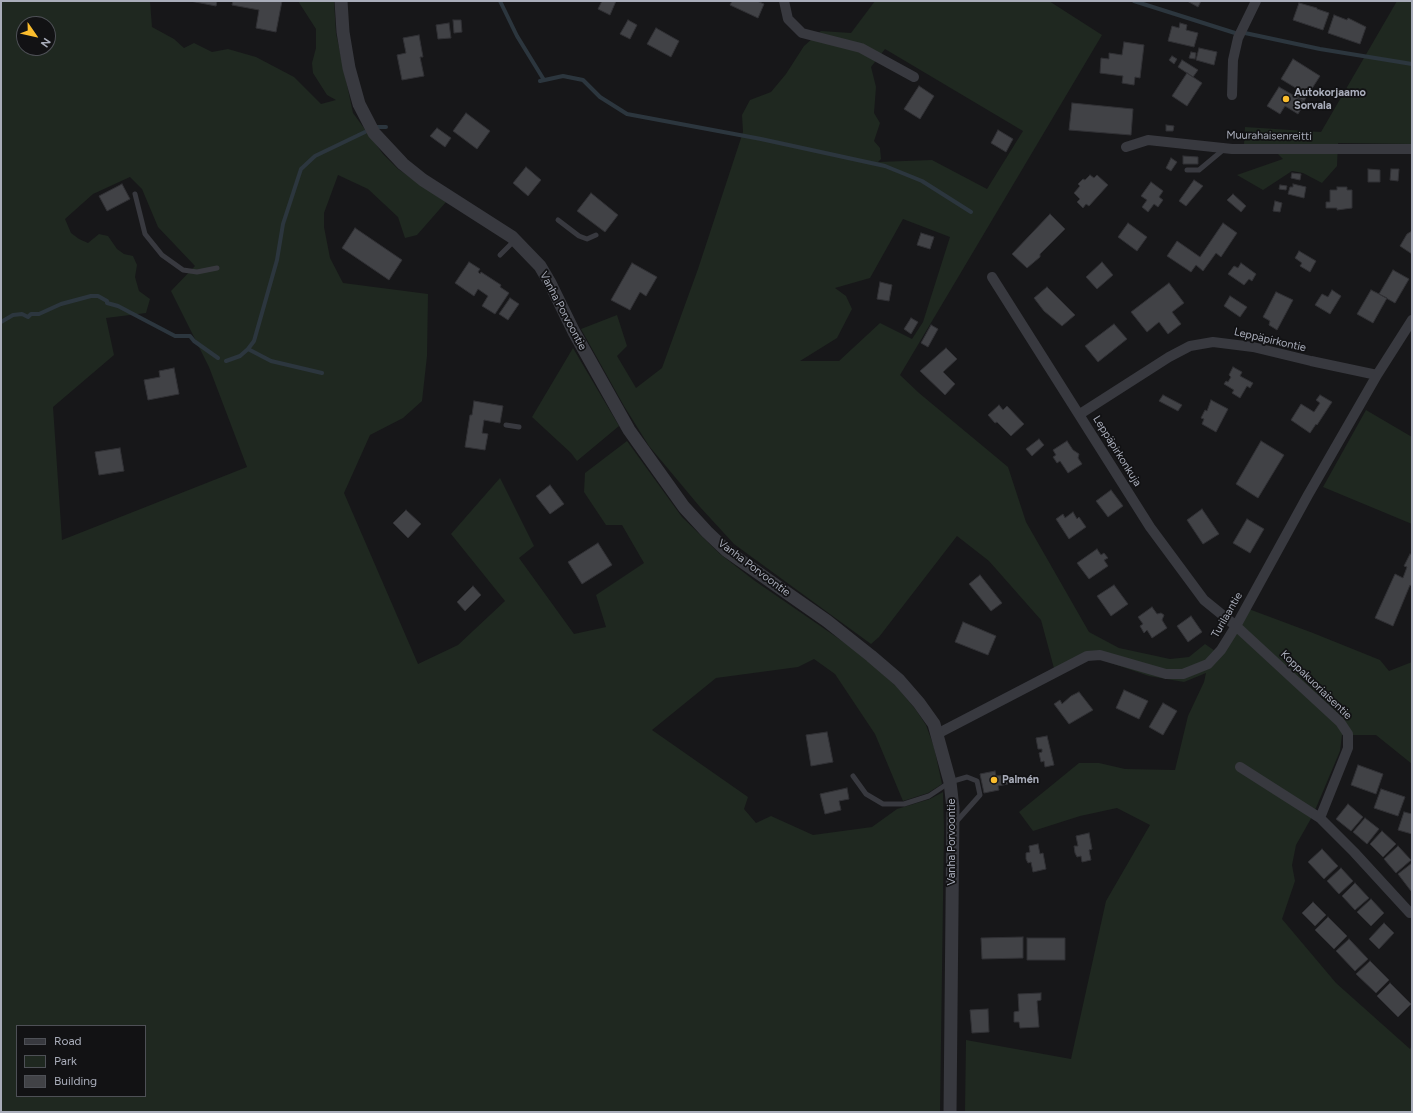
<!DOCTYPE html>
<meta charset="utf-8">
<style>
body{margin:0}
#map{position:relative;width:1413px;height:1113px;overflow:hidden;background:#171719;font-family:Figtree,sans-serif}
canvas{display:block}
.frame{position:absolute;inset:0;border:2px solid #a9adba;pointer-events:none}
.legend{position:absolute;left:16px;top:1025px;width:130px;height:72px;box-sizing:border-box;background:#121214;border:1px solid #4e5056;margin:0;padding:5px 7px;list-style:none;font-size:12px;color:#a9adba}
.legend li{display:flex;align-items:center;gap:8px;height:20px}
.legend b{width:20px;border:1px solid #4e5056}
.north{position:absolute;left:16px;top:16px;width:40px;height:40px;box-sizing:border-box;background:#121214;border:1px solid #4e5056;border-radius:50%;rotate:124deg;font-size:11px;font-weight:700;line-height:16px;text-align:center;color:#a9adba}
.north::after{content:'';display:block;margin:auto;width:14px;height:18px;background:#fbbd2d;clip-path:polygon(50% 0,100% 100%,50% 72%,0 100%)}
</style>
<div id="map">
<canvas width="1413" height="1113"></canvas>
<div class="frame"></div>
<ul class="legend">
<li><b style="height:5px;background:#38393f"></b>Road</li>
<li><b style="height:11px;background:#1f2820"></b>Park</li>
<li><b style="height:11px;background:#414246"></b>Building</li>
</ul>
<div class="north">N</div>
</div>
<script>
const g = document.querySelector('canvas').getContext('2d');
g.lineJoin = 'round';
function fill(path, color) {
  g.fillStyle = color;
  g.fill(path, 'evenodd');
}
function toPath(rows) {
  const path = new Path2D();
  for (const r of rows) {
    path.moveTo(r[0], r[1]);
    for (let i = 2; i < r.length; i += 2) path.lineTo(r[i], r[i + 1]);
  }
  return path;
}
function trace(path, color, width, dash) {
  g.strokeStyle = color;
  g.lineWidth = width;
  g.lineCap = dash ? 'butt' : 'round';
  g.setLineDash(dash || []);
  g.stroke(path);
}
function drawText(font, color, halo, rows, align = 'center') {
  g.font = font + ' Figtree,sans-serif';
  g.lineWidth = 3.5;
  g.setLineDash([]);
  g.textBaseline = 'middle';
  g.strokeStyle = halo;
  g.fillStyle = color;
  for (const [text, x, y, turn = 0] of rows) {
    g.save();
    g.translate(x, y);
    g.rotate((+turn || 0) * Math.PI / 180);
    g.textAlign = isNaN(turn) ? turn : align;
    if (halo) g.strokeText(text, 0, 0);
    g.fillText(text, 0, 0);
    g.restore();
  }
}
fill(toPath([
 [1,1,150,1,152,27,174,39,184,48,194,43,212,52,228,49,256,57,294,77,321,104,336,100,327,95,313,73,312,63,316,48,316,29,298,1,334,1,336,33,353,113,383,154,398,169,446,202,417,235,405,238,398,217,368,189,338,175,324,213,324,227,330,258,343,283,428,294,427,356,422,401,403,418,370,435,344,493,418,664,458,645,505,601,451,534,500,478,534,546,519,558,574,634,606,627,596,595,644,563,622,525,606,525,584,492,585,473,627,441,682,517,720,554,755,581,861,654,897,687,916,710,926,725,934,747,942,784,928,793,903,801,875,734,835,674,814,659,798,667,716,678,652,730,748,797,744,809,756,823,771,816,813,835,872,827,897,809,930,799,943,792,944,830,940,1112,1,1112],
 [24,24,48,24,48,48,24,48],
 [130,177,142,189,158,227,195,266,171,291,209,367,247,467,62,540,53,407,114,355,106,318,146,313,150,299,139,291,135,277,137,265,133,256,124,254,117,249,108,236,99,234,88,243,79,239,71,233,65,219,93,194],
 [17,1026,145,1026,145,1096,17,1096],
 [875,1,1049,1,1102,35,900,375,919,393,1008,467,1026,522,1089,632,1119,648,1170,659,1189,657,1205,644,1218,653,1246,608,1313,633,1380,660,1389,671,1412,662,1412,764,1376,735,1342,735,1340,751,1313,815,1296,845,1292,865,1295,881,1282,919,1336,983,1410,1049,1412,1045,1412,1112,965,1112,966,1040,1071,1059,1106,901,1150,825,1117,808,1080,816,1033,831,1019,812,1079,763,1099,763,1125,769,1175,770,1188,716,1204,682,1206,673,1184,682,1149,676,1108,662,1100,655,1055,672,1041,620,989,561,957,536,879,637,871,644,734,544,700,507,649,446,624,406,581,329,617,315,627,346,617,356,636,388,662,368,698,269,743,132,742,115,750,100,771,92,786,74,804,46,821,31,851,33],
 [885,49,1023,131,987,189,932,160,878,162,881,159,880,148,874,141,880,123,874,113,876,87,871,67],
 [903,219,950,237,923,322,912,339,880,323,839,361,800,361,837,338,852,309,846,296,835,288,870,278],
 [1397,1,1412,1,1412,144,1338,143,1337,166,1322,183,1303,173,1292,171,1263,190,1237,175,1283,159,1270,146,1244,145,1245,127,1321,132],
 [573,348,619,426,577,461,571,453,532,417],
 [1366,410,1412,437,1412,524,1323,487]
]), '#1f2820');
trace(toPath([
 [500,1,517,36,544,80],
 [1134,1,1235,33],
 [1245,33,1320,49,1412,64],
 [540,81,563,76,583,80,600,97,627,114,761,139,885,166,922,181,971,212],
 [377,127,386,127],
 [1,322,13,315,22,314,28,317,31,314,39,314,61,304,91,296,98,296,107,301,107,303,118,306,175,336,190,336,194,341,218,358],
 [248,349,271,361,322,373],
 [226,361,240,356,248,349,254,341,277,260,283,224,301,169,315,156,365,132]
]), '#2c363e', 4);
const building = toPath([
 [190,1,217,1,216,6,190,1],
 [233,1,282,1,276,32,256,28,259,10,232,5,233,1],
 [602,1,616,1,610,15,598,9,602,1],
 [732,1,757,1,764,4,758,18,730,5,732,1],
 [1187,1,1201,1,1198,7,1187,1],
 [1299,3,1317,8,1317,9,1329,13,1323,30,1293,20,1299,3],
 [1334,15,1347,20,1348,18,1366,27,1360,44,1328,33,1334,15],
 [453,20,461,20,462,32,454,33,453,20],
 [628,20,637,25,630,39,620,34,628,20],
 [449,23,451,38,438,39,436,25,449,23],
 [1180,23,1187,25,1186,30,1198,33,1194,47,1168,41,1172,26,1179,28,1180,23],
 [656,28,679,41,671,57,647,44,656,28],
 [419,35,423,57,420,57,424,76,402,80,397,55,406,53,403,38,419,35],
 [1124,42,1144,45,1140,78,1135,77,1134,85,1122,83,1123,76,1100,73,1101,58,1109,59,1109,53,1122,55,1124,42],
 [1199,48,1217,52,1214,65,1196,60,1199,48],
 [1191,52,1196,53,1195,59,1189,58,1191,52],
 [1172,56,1177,59,1174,64,1169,60,1172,56],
 [1293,59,1320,76,1304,101,1295,96,1299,90,1281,79,1293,59],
 [1182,60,1198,70,1193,77,1178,67,1182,60],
 [1187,73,1202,83,1187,106,1172,96,1187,73],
 [919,86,934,96,920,119,904,109,919,86],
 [1279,87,1305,102,1298,114,1285,106,1280,114,1267,106,1279,87],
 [1072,103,1133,109,1131,135,1069,130,1072,103],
 [466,113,490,131,477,149,453,131,466,113],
 [1166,125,1174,126,1173,131,1166,131,1166,125],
 [437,128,451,138,445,147,430,136,437,128],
 [998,130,1013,139,1006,152,991,143,998,130],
 [1183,156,1198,157,1198,164,1183,164,1183,156],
 [1171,158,1177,162,1171,171,1166,168,1171,158],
 [526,167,541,180,528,196,513,183,526,167],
 [1368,169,1380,170,1380,182,1368,182,1368,169],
 [1391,169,1399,169,1398,181,1390,180,1391,169],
 [1292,173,1301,174,1300,180,1291,178,1292,173],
 [1090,175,1094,178,1097,175,1108,185,1089,206,1086,204,1083,208,1077,202,1080,199,1074,193,1080,186,1078,184,1083,179,1085,180,1090,175],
 [1194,180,1203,186,1186,206,1179,201,1194,180],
 [1151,182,1163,191,1159,197,1163,200,1158,207,1154,204,1148,212,1142,207,1147,200,1141,196,1151,182],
 [122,184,130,199,107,211,99,196,122,184],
 [1293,184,1306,187,1304,198,1288,194,1290,187,1293,187,1293,184],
 [1280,185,1287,186,1286,190,1279,189,1280,185],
 [1337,187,1347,187,1347,190,1352,190,1352,208,1337,210,1337,208,1326,208,1326,202,1330,202,1330,190,1337,190,1337,187],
 [591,193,618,215,605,232,577,211,591,193],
 [1233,194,1246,206,1241,212,1227,200,1233,194],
 [1275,201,1282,203,1280,212,1273,211,1275,201],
 [1050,214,1065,229,1040,254,1040,257,1027,268,1012,254,1050,214],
 [1128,223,1147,237,1137,251,1118,237,1128,223],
 [1223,223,1237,233,1221,257,1216,253,1203,271,1196,265,1191,272,1167,256,1177,241,1200,257,1223,223],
 [355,228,402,260,389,280,342,248,355,228],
 [1412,231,1412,254,1400,246,1407,234,1412,231],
 [921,233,934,237,930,249,917,245,921,233],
 [1299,251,1316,261,1310,272,1300,266,1302,263,1295,258,1299,251],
 [469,262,480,269,478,272,480,274,481,272,501,285,500,287,509,293,495,314,482,306,488,296,478,289,474,296,455,283,469,262],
 [1102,262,1113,275,1097,289,1086,277,1102,262],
 [632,263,657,277,646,296,640,292,630,310,611,300,632,263],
 [1241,263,1256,274,1252,281,1249,279,1244,285,1228,274,1234,266,1238,268,1241,263],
 [1393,270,1409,279,1395,303,1379,294,1393,270],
 [880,282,892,285,889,301,877,299,880,282],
 [1169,283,1184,303,1172,312,1181,324,1168,334,1159,322,1147,332,1131,312,1169,283],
 [1047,287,1075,315,1062,326,1044,311,1034,298,1047,287],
 [1332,290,1341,296,1330,314,1315,305,1322,294,1328,297,1332,290],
 [1371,290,1387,298,1373,323,1357,314,1371,290],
 [1276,292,1293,300,1277,330,1269,325,1270,321,1263,317,1276,292],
 [1230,296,1247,307,1240,317,1224,306,1230,296],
 [510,298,519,304,508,320,499,314,510,298],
 [911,318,918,322,911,334,904,329,911,318],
 [1114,324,1127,339,1098,362,1085,346,1114,324],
 [931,325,938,329,928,347,921,343,931,325],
 [946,348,957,359,943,372,955,384,945,395,920,371,946,348],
 [1233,367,1242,372,1240,376,1253,383,1250,388,1247,386,1240,398,1232,393,1234,390,1224,384,1226,381,1228,382,1231,377,1229,375,1233,367],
 [174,368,179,394,148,400,144,380,160,377,159,371,174,368],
 [1163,395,1182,405,1178,411,1159,401,1163,395],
 [1320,395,1332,402,1317,425,1316,424,1310,433,1291,420,1301,404,1314,412,1320,403,1316,400,1320,395],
 [1211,400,1228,409,1216,432,1202,424,1204,419,1201,418,1205,410,1207,411,1211,400],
 [474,401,503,406,500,423,484,420,482,433,488,434,485,450,465,447,470,415,472,415,474,401],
 [999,405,1003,410,1007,406,1024,424,1011,436,997,422,995,423,988,415,999,405],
 [1039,439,1044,445,1032,456,1026,449,1039,439],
 [1067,441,1073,450,1079,454,1078,458,1082,464,1068,473,1060,461,1057,463,1053,457,1056,455,1053,450,1067,441],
 [1261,441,1284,455,1258,498,1236,484,1261,441],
 [120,448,124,471,99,475,95,452,120,448],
 [550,485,564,504,550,514,536,496,550,485],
 [1111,490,1123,506,1108,517,1096,501,1111,490],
 [1202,509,1219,534,1203,544,1187,520,1202,509],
 [406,510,421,524,408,538,393,523,406,510],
 [1073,512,1077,519,1079,517,1086,527,1069,539,1056,519,1063,514,1065,518,1073,512],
 [1247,519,1264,529,1250,553,1233,543,1247,519],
 [598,543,612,565,582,584,568,562,598,543],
 [1097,549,1101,555,1104,553,1108,558,1104,560,1108,566,1089,579,1077,563,1097,549],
 [1410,554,1412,555,1412,586,1410,585,1393,626,1375,618,1395,574,1403,578,1407,567,1404,566,1410,554],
 [980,575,1002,603,991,611,969,584,980,575],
 [1114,585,1128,604,1111,616,1097,596,1114,585],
 [473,586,481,595,465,611,457,602,473,586],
 [1152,607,1157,614,1161,613,1164,615,1162,620,1167,628,1152,638,1147,630,1144,633,1140,626,1143,624,1138,617,1152,607],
 [1191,616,1202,632,1188,642,1177,626,1191,616],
 [963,622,996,636,988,655,955,642,963,622],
 [1124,690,1148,701,1139,719,1116,708,1124,690],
 [1079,692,1093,710,1069,724,1054,704,1060,700,1062,704,1071,696,1079,692],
 [1163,703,1177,711,1163,735,1149,727,1163,703],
 [827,732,833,762,811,766,806,735,827,732],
 [1047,736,1054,765,1045,767,1044,761,1041,762,1039,753,1042,752,1042,749,1038,749,1036,738,1047,736],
 [1358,765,1383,774,1376,794,1351,785,1358,765],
 [995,771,996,776,1006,775,1008,784,998,786,999,790,984,793,980,774,995,771],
 [847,788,849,799,839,801,841,810,825,814,820,794,847,788],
 [1381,789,1405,797,1398,816,1374,808,1381,789],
 [1348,804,1363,817,1351,831,1336,819,1348,804],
 [1404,812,1412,814,1412,834,1398,830,1404,812],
 [1365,818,1379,829,1367,844,1353,832,1365,818],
 [1382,831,1396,844,1383,857,1370,844,1382,831],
 [1089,833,1092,849,1089,850,1091,860,1082,862,1081,856,1077,857,1075,853,1074,846,1078,846,1076,836,1089,833],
 [1038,844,1040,854,1043,853,1046,869,1033,872,1031,862,1028,863,1026,859,1026,853,1030,852,1029,846,1038,844],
 [1398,846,1411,860,1396,873,1384,859,1398,846],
 [1322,849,1338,866,1324,879,1308,862,1322,849],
 [1412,863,1412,890,1411,891,1398,874,1412,863],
 [1341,868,1353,881,1339,894,1327,881,1341,868],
 [1355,883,1369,898,1355,910,1342,896,1355,883],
 [1371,899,1384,913,1371,926,1357,912,1371,899],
 [1313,902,1326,915,1315,926,1302,913,1313,902],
 [1328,917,1347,936,1334,949,1315,930,1328,917],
 [1384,923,1394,933,1379,949,1369,939,1384,923],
 [1023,937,1023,958,982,959,981,938,1023,937],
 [1027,938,1065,938,1065,960,1027,960,1027,938],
 [1349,939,1368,959,1355,971,1336,951,1349,939],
 [1370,961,1389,980,1376,993,1356,974,1370,961],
 [1390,983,1411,1004,1398,1017,1377,996,1390,983],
 [1041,993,1041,1000,1037,1001,1039,1027,1020,1028,1019,1022,1014,1022,1014,1012,1019,1011,1018,994,1041,993],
 [988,1009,989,1032,972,1033,970,1010,988,1009]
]);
fill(building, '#414246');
trace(building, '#313135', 1);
trace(toPath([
 [1187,170,1199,170,1223,150],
 [135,194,145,234,162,255,183,270,197,272,217,268],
 [558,220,579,236,587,239,596,235],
 [500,255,515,240],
 [506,425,519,427],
 [853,776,866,794,883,804,904,804,929,796,950,782,967,777,977,781,980,795,956,822]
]), '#38393f', 5);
trace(toPath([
 [784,1,788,19,802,33,861,48,914,77],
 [1232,95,1233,60,1238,38,1256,1],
 [1126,147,1148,140,1232,149,1412,149],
 [992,277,1150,527,1204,600,1236,626,1340,722,1348,734,1348,748,1320,818],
 [1080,414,1169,357,1190,346,1213,342,1253,347,1311,361,1377,375],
 [937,734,1087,656,1100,655,1166,674,1183,674,1208,664,1221,650,1236,626,1308,495,1377,375,1412,320],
 [1240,767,1320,818,1354,852,1410,913]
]), '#38393f', 10);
trace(toPath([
 [341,1,343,32,349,68,359,104,374,133,403,164,423,180,512,237,540,266,550,283,574,332,629,430,684,507,707,532,727,551,827,621,871,656,899,680,919,703,934,724,950,782,953,808,950,1112]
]), '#38393f', 13);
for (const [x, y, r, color] of [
 [1286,99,4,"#fbbd2d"],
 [994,780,4,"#fbbd2d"]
]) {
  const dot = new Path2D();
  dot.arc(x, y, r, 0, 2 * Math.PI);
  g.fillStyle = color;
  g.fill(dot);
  trace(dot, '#121214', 1.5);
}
drawText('bold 11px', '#a9adba', '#121214', [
 ["Autokorjaamo",1294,93],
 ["Sorvala",1294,106],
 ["Palmén",1002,780]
], 'left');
drawText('11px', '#a9adba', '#121214', [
 ["Muurahaisenreitti",1269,136,1],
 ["Vanha Porvoontie",563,311,62],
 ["Leppäpirkontie",1270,340,13],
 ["Leppäpirkonkuja",1117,451,58],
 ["Vanha Porvoontie",754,568,37],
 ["Turilaantie",1227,615,-60],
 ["Koppakuoriaisentie",1316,685,44],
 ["Vanha Porvoontie",952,842,-90]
]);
</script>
